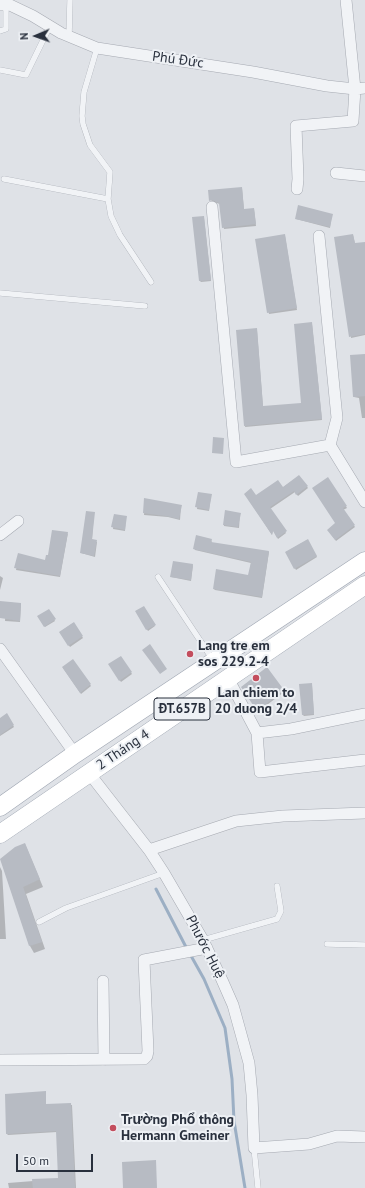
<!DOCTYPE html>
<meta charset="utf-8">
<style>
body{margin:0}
#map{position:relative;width:365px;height:1188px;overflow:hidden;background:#dfe2e7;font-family:"PT Sans",sans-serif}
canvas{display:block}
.north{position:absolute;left:16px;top:16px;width:40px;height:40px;-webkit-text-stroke:3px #eef1f5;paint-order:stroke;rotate:268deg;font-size:11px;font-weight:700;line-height:16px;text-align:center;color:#29303d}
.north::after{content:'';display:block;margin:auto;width:14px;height:18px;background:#29303d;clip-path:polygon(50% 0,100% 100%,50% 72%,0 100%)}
.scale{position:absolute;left:16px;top:1154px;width:77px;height:18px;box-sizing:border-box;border:2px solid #29303d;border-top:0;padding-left:5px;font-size:12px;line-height:14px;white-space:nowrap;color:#29303d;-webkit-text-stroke:3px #eef1f5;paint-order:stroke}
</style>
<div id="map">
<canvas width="365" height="1188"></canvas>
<div class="north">N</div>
<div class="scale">50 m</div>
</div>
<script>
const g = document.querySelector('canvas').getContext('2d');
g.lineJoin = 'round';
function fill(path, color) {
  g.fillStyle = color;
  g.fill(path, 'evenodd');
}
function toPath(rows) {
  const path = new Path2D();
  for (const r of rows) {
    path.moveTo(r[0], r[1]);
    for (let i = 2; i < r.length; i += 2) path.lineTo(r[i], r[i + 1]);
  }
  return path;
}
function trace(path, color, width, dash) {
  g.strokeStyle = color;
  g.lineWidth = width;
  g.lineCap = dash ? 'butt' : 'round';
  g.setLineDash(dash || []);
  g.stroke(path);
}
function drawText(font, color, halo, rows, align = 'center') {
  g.font = font + ' "PT Sans",sans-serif';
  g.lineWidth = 4;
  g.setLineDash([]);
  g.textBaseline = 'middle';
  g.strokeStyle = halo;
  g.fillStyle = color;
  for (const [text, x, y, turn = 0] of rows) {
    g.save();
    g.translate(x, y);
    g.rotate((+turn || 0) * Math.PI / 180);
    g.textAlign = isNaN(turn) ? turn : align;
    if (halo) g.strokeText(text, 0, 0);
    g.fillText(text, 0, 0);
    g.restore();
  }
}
fill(toPath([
 [242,188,244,210,254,209,256,226,224,229,220,204,210,201],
 [332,214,330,228,296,219],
 [204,218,211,281,201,282,200,281],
 [353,235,355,244,365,243,365,335,351,338],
 [285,236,297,310,269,314,256,240],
 [312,324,322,420,245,427,257,330,263,407,302,404],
 [365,355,365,418,362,418,359,398,354,397,351,356],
 [299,476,308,488,298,496,295,492,270,509,286,533,278,539,273,530,272,535,245,494,256,497,282,488],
 [328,479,347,508,343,510,355,527,336,541,328,530,337,524],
 [199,493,211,495,209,511,197,509],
 [145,499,181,506,180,520,168,517,144,515],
 [94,513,92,540,97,542,95,557,81,553],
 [240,514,239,528,224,526,224,524],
 [114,515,126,517,125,531,113,529],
 [68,533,60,577,16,570,19,554,46,561],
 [211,539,212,543,269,552,262,598,215,590,214,589,249,576,251,563,195,550,194,548],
 [307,540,317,557,296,570,286,552],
 [193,565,191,581,171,577],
 [0,576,3,578,0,590],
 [6,602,21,604,20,622,5,621],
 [144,607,155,626,148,631,136,612],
 [49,610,55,621,45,627,39,617],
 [73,623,83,638,70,647,60,632],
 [121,657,132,674,121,682,110,665],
 [73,660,91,686,81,694,63,668],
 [267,669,284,692,259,711,242,687],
 [312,685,314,715,304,716,303,715],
 [7,715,14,727,0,736,0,719],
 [25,844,43,887,26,894,45,949,34,953,30,946,1,859],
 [0,867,2,871,6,939,0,939],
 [46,1094,46,1105,72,1105,76,1188,9,1188,8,1183,59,1179,57,1132,8,1135,7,1134,6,1095]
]), '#0003');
trace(toPath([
 [156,889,187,949],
 [190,954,204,979,225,1028,232,1079,234,1121,245,1188]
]), '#9cafc4', 3);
fill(toPath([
 [242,187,244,209,254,208,256,224,222,228,219,203,212,200,209,201,208,190],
 [298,205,333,214,330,227,295,219],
 [204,216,211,280,199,281,192,217],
 [285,234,297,308,267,313,255,239],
 [353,234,355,243,365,242,365,334,349,337,334,237],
 [312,322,322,419,244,426,236,330,257,328,263,406,301,403,294,324],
 [365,354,365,396,353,397,350,355],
 [213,437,224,438,223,454,212,453],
 [299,475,308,486,296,495,294,491,270,507,287,531,277,538,273,531,272,535,244,494,251,488,256,495,278,480,283,487],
 [328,477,347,506,343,508,355,525,335,540,327,530,335,523,312,488],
 [198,492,212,494,209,510,195,507],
 [144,498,182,505,179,519,166,516,143,513],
 [225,510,241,513,238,527,223,525],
 [86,511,95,512,92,539,97,540,94,556,80,553],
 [114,514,127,516,125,530,111,527],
 [52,530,68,532,60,576,14,568,18,553,45,560,46,555,48,555],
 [196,535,212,539,211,542,269,551,262,597,213,589,216,569,248,575,251,562,193,549],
 [308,539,317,556,294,569,285,552],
 [173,561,193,564,191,580,170,577],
 [0,601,21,603,20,621,0,618],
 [144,606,156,625,146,630,135,611],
 [49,609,56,619,44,627,37,616],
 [74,622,83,636,68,646,59,632],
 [150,644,167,669,160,674,142,650],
 [121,656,132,672,119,681,108,664],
 [73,659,91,684,80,693,62,667],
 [267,667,284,690,257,711,241,687],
 [312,683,314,714,302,715,299,684],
 [7,713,14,725,0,735,0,718],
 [25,843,40,879,23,887,42,942,29,946,0,859,15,847],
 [46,1091,46,1104,71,1103,75,1188,33,1188,32,1179,58,1178,56,1131,6,1134,5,1094],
 [156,1160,157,1188,123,1188,122,1162]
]), '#b7bbc3');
const service = toPath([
 [0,31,6,29,6,5],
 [69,36,70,0],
 [97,48,84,92,82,116,83,124,90,145,110,172,108,199,111,216,120,235,151,282],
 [0,70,26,75,50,26],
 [4,179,108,199],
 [0,293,145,306],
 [158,577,213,660],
 [39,922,66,908,164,873],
 [203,940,277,919,281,911,277,886],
 [327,944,365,945],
 [254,1148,258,1188]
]);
const minor = toPath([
 [0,5,10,5,33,16,61,33,97,48,253,72,327,86,355,89,365,88],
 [336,173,365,176],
 [297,189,298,179,296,126,353,121,355,89,346,0],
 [212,207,236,462,330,445,365,502],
 [319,236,337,418,330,445],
 [0,535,18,521],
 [0,649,75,754],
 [228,678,257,733,260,772,365,760],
 [257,733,291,729,365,714],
 [89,773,149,850,164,873,203,940,222,980,233,1005,249,1063,252,1095,254,1148,309,1144,337,1136,365,1137],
 [149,850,236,821,283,816,365,813],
 [103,981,104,1060],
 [0,1060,144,1059,147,1056,148,1051,144,960,207,948]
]);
const primary = toPath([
 [0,807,75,754,365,561],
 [0,834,365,585]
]);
trace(service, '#a5a9b1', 6);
trace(minor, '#a5a9b1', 12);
trace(primary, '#9fa6b2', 19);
trace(service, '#f1f3f6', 5.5);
trace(minor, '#f1f3f6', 11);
trace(primary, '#fff', 18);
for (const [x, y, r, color] of [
 [190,654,4,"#c34d5d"],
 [256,678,4,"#c34d5d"],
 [113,1128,4,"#c34d5d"]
]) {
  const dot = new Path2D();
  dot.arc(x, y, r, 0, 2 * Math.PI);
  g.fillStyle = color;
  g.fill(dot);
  trace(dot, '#eef1f5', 1.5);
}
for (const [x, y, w] of [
 [182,709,56]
]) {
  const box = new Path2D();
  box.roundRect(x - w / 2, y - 11, w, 22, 3);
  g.fillStyle = '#eef1f5';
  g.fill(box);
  trace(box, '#29303d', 1);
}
drawText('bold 13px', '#29303d', null, [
 ["ĐT.657B",182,709]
]);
drawText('14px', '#29303d', '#eef1f5', [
 ["Phú Đức",178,60,8],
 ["2 Tháng 4",123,750,-34],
 ["Phước Huệ",205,947,63]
]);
drawText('bold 14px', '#29303d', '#eef1f5', [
 ["Lang tre em",198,646],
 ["sos 229.2-4",198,662],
 ["Lan chiem to",256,693,"center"],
 ["20 duong 2/4",256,709,"center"],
 ["Trường Phổ thông",121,1120],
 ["Hermann Gmeiner",121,1136]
], 'left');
</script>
